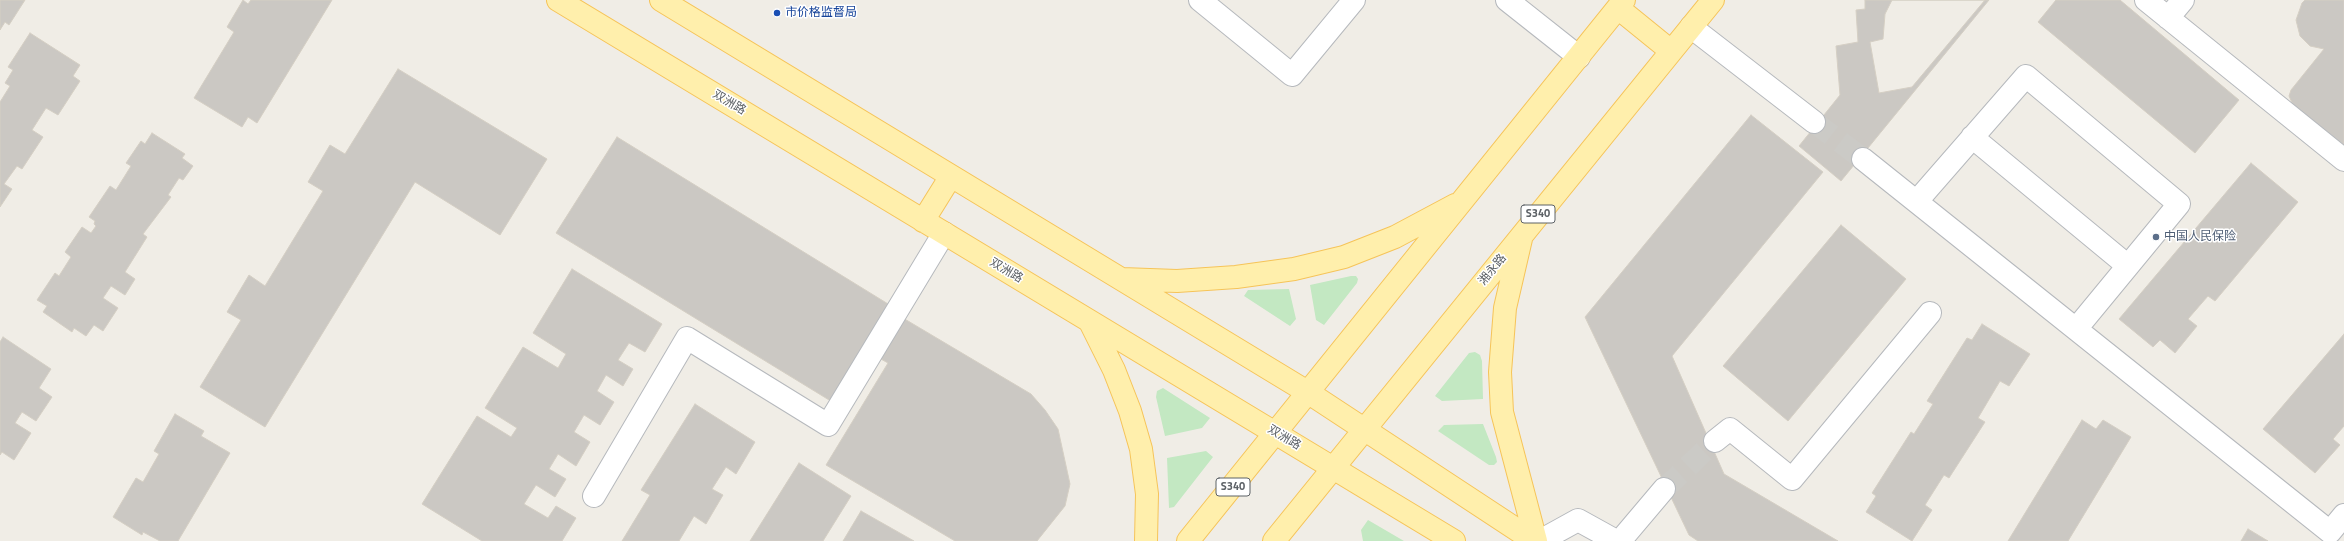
<!DOCTYPE html>
<meta charset="utf-8">
<style>
body{margin:0}
canvas{display:block;background:#f0ede6}
</style>
<canvas width="2344" height="541"></canvas>
<script>
const g = document.querySelector('canvas').getContext('2d');
g.lineJoin = 'round';
function fill(path, color) {
  g.fillStyle = color;
  g.fill(path, 'evenodd');
}
function toPath(rows) {
  const path = new Path2D();
  for (const r of rows) {
    path.moveTo(r[0], r[1]);
    for (let i = 2; i < r.length; i += 2) path.lineTo(r[i], r[i + 1]);
  }
  return path;
}
function trace(path, color, width, dash) {
  g.strokeStyle = color;
  g.lineWidth = width;
  g.lineCap = dash ? 'butt' : 'round';
  g.setLineDash(dash || []);
  g.stroke(path);
}
function drawText(font, color, halo, rows, align = 'center') {
  g.font = font + ' "Titillium Web","Noto Sans SC",sans-serif';
  g.lineWidth = 3;
  g.setLineDash([]);
  g.textBaseline = 'middle';
  g.strokeStyle = halo;
  g.fillStyle = color;
  for (const [text, x, y, turn = 0] of rows) {
    g.save();
    g.translate(x, y);
    g.rotate((+turn || 0) * Math.PI / 180);
    g.textAlign = isNaN(turn) ? turn : align;
    if (halo) g.strokeText(text, 0, 0);
    g.fillText(text, 0, 0);
    g.restore();
  }
}
fill(toPath([
 [1351,276,1356,276,1358,279,1357,283,1324,325,1316,320,1310,285],
 [1289,289,1296,319,1290,326,1244,296,1248,290],
 [1475,352,1480,355,1482,361,1483,399,1442,401,1435,396,1469,353],
 [1163,388,1210,418,1202,428,1165,436,1156,397,1157,391],
 [1483,424,1496,457,1497,462,1494,465,1489,465,1438,431,1444,425],
 [1206,451,1213,457,1174,507,1169,508,1167,458],
 [1368,520,1404,541,1363,541,1361,530]
]), '#c3e8c2');
const building = toPath([
 [0,0,25,0,9,25,5,22,0,30,0,0],
 [243,0,248,4,251,0,332,0,257,123,248,117,242,127,194,98,234,32,227,27,243,0],
 [1865,0,1989,0,1841,181,1799,146,1840,95,1836,46,1858,42,1856,10,1865,9,1865,0],
 [1892,0,1985,0,1912,87,1879,93,1870,42,1883,39,1885,14,1892,0],
 [2056,0,2120,0,2239,100,2195,153,2038,22,2056,0],
 [2305,0,2344,0,2344,145,2293,105,2289,96,2291,90,2324,49,2310,46,2300,36,2296,20,2302,3,2305,0],
 [30,33,80,65,73,76,80,81,58,115,46,108,32,130,43,137,22,169,17,166,4,184,12,189,0,207,0,102,10,86,5,83,13,70,8,67,30,33],
 [398,69,547,159,500,235,415,182,265,427,200,387,241,320,227,312,249,275,265,286,323,191,308,182,330,145,345,154,398,69],
 [1751,115,1823,172,1672,356,1724,474,1838,541,1698,541,1689,535,1585,317,1751,115],
 [152,133,185,154,182,158,193,166,183,180,179,178,168,195,171,197,143,234,147,237,125,272,135,279,125,295,111,286,103,298,118,308,103,331,94,325,86,336,74,328,72,332,43,312,47,306,37,300,55,273,59,276,71,257,65,252,82,227,91,233,96,226,94,224,95,221,89,217,110,186,116,190,131,166,126,163,141,141,145,144,152,133],
 [617,137,893,307,834,403,556,233,617,137],
 [2251,163,2298,202,2215,301,2208,296,2188,319,2197,326,2175,353,2160,340,2153,347,2119,319,2251,163],
 [1841,225,1906,279,1788,421,1723,366,1841,225],
 [572,269,662,324,645,352,629,343,618,360,633,369,623,386,606,375,597,391,614,402,600,425,584,415,574,432,590,442,576,466,558,454,549,469,566,479,555,497,536,485,524,504,548,518,556,506,576,518,562,541,482,541,422,504,477,416,511,437,517,428,485,408,523,347,558,368,566,354,533,333,572,269],
 [903,318,1031,394,1045,410,1058,429,1070,484,1065,506,1037,541,955,541,826,465,888,363,879,358,903,318],
 [1982,324,2030,354,2009,386,2000,381,1978,418,1985,422,1949,478,1944,475,1925,505,1932,510,1912,541,1866,512,1876,496,1872,493,1911,432,1914,434,1933,404,1927,401,1967,338,1972,340,1982,324],
 [2344,334,2344,426,2333,439,2340,445,2315,473,2263,429,2344,334],
 [3,337,51,369,39,388,52,397,36,421,22,412,15,423,31,433,14,460,2,452,0,455,0,342,3,337],
 [695,404,755,442,736,474,726,467,712,489,723,495,706,524,694,516,679,541,622,541,650,495,641,490,695,404],
 [175,414,204,431,201,436,230,453,178,541,160,541,143,532,142,535,113,517,136,478,143,482,159,454,154,451,175,414],
 [2082,420,2096,429,2103,420,2131,437,2068,541,2008,541,2082,420],
 [799,463,851,496,823,541,750,541,799,463],
 [861,511,914,541,843,541,861,511],
 [2248,529,2268,541,2241,541,2248,529]
]);
fill(building, '#cbc8c3');
trace(building, '#d5cfc4', 1);
trace(toPath([
 [1814,122,1863,159],
 [1664,489,1715,441]
]), '#cbcac6', 22, [22, 11]);
const minor = toPath([
 [1200,0,1292,75,1354,0],
 [1507,0,1579,57],
 [2146,0,2344,160],
 [2168,18,2183,0],
 [1691,27,1814,122],
 [1972,137,2128,266],
 [1863,159,2330,532,2344,515],
 [1917,201,2026,76,2179,204,2076,329],
 [1715,441,1730,429,1792,479,1930,313],
 [594,496,687,338,828,425,944,233],
 [1540,541,1578,520,1616,541],
 [1620,541,1664,489]
]);
const major = toPath([
 [558,0,1454,541],
 [661,0,1309,393,1534,541],
 [1618,8,1671,51],
 [923,221,951,176],
 [1521,239,1505,308,1500,372,1502,412,1536,541],
 [1122,279,1177,281,1236,277,1294,269,1344,257,1395,237,1455,205],
 [1090,322,1114,370,1130,411,1141,449,1147,494,1146,541],
 [1188,541,1624,0],
 [1274,541,1713,0]
]);
trace(minor, '#b6b9bd', 24);
trace(major, '#f6c459', 24);
trace(minor, '#fff', 22);
trace(major, '#ffefac', 22);
for (const [x, y, r, color] of [
 [777,13,4,"#1a4fb4"],
 [2156,237,4,"#5c6f8a"]
]) {
  const dot = new Path2D();
  dot.arc(x, y, r, 0, 2 * Math.PI);
  g.fillStyle = color;
  g.fill(dot);
  trace(dot, '#fff', 1.5);
}
for (const [x, y, w] of [
 [1538,214,34],
 [1233,487,34]
]) {
  const box = new Path2D();
  box.roundRect(x - w / 2, y - 9, w, 18, 3);
  g.fillStyle = '#fff';
  g.fill(box);
  trace(box, '#5d6267', 1);
}
drawText('bold 11px', '#5d6267', null, [
 ["S340",1538,214],
 ["S340",1233,487]
]);
drawText('12px', '#164399', '#fff', [
 ["市价格监督局",785,13]
], 'left');
drawText('12px', '#5d6267', '#fff', [
 ["双洲路",729,103,31],
 ["湘永路",1493,270,-51],
 ["双洲路",1006,271,31],
 ["双洲路",1284,438,31]
]);
drawText('12px', '#4e5e75', '#fff', [
 ["中国人民保险",2164,237]
], 'left');
</script>
